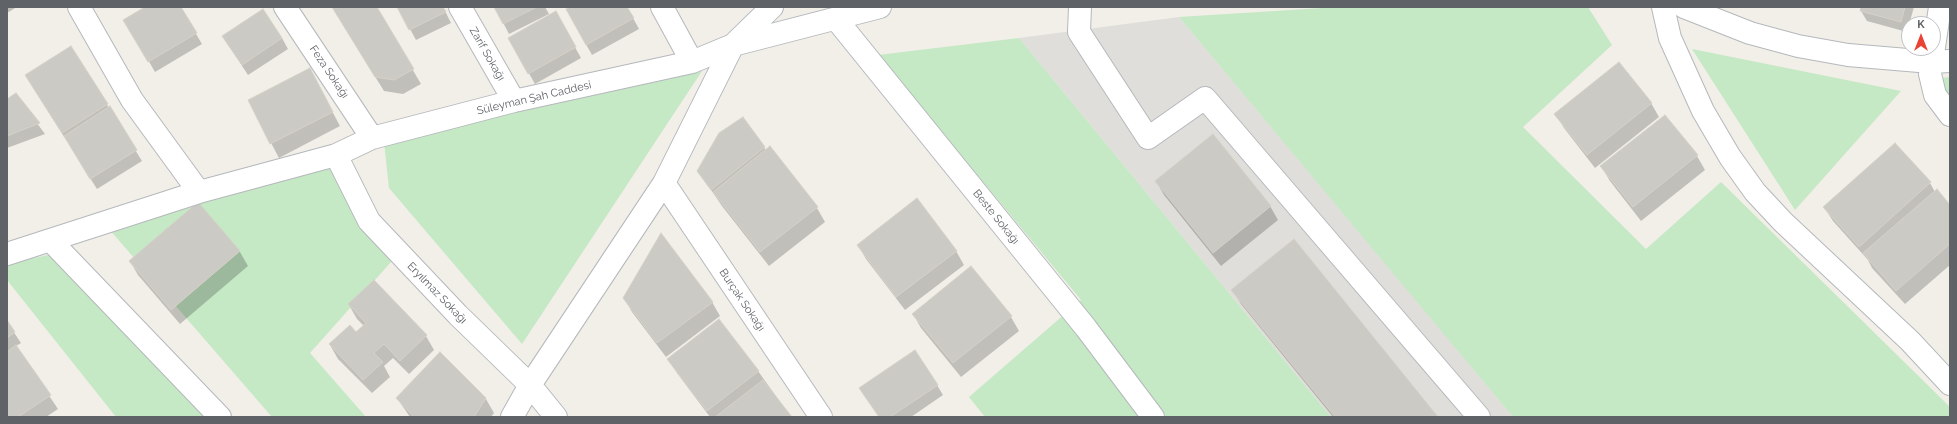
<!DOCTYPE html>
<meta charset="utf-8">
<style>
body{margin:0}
#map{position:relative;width:1957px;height:424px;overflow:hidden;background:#f1efe8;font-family:Raleway,sans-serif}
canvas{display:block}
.frame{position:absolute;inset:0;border:8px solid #5f6368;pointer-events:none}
.north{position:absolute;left:1901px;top:16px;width:40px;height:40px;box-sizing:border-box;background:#fff;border:1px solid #bfc1c3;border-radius:50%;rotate:0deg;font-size:11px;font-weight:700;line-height:16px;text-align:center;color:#5f6368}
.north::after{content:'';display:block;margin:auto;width:14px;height:18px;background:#ea4335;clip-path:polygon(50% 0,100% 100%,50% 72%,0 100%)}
</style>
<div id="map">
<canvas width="1957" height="424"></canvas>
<div class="frame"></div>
<div class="north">K</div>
</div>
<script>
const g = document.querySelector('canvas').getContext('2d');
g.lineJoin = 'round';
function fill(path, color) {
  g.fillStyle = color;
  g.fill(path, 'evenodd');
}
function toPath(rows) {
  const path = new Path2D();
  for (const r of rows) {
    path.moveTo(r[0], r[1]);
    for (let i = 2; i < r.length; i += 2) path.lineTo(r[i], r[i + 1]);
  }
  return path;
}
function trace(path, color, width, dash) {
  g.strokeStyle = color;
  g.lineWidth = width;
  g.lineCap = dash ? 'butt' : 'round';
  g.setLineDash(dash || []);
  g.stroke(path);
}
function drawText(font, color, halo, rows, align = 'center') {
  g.font = font + ' Raleway,sans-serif';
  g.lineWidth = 4;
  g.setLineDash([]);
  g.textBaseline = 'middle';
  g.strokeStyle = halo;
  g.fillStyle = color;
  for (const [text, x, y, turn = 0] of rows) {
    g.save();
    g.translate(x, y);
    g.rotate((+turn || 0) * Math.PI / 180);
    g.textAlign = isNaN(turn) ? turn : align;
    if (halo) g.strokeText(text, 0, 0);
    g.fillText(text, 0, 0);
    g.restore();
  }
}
fill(toPath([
 [1179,17,1396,276,1513,417,1331,417,1019,38]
]), '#e0deda');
fill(toPath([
 [1338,7,1588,7,1612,45,1523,127,1646,249,1721,182,1950,407,1950,417,1513,417,1179,17],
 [1019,38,1331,417,985,417,969,397,1081,300,878,55],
 [1692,49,1901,91,1795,210],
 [702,71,522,344,389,188,384,142],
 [1950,77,1950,101,1932,79],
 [337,158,399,253,310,353,366,417,272,417,109,229],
 [59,253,205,417,116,417,7,280,7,263]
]), '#c5e8c5');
fill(toPath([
 [7,7,17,7,7,13],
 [147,7,180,7,202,44,155,72,125,20],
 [332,7,376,7,421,84,403,94,384,91],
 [398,7,443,7,451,23,416,40],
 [495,7,545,7,549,14,509,34],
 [572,7,627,7,639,29,592,55,567,10],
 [1862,7,1914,7,1907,32,1867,21,1861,11],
 [556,13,581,58,535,84,509,38],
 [223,37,282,38,288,49,248,75],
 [71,47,142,161,97,189,34,89],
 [317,83,340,126,279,158,249,101],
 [16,95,45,134,7,148,7,100],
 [1651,103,1659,117,1595,168,1564,128,1556,114],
 [764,147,766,151,770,148,817,208,825,222,769,266,722,206,698,171],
 [1697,156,1705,170,1641,221,1610,181,1601,166],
 [1156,181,1270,206,1278,220,1221,266,1164,195],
 [1930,183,1935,192,1950,206,1950,265,1905,304,1872,268,1868,260,1833,221,1824,207],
 [198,204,240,252,248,266,180,324,138,275,130,261],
 [858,245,956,251,964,265,905,310,866,259],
 [1233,290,1437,417,1333,417,1241,304],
 [624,298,712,302,720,316,666,357,632,312],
 [349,305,426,336,434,350,409,374,393,358,384,366,390,377,372,393,338,359,330,345,356,333,364,326,357,319],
 [913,314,1011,317,1019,331,961,377,921,328],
 [7,322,21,343,16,346,58,409,46,417,7,417],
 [668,359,758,371,791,417,710,417,677,373],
 [937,385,943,395,911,417,879,417],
 [397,398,486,399,494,413,491,417,410,417]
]), '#0003');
const building = toPath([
 [145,7,181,7,197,33,148,62,123,20,145,7],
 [332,7,377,7,414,69,394,80,375,77,332,7],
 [397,7,443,7,446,12,409,30,397,7],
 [494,7,537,7,503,24,494,7],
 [570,7,627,7,634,18,586,45,566,9,570,7],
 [1861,7,1905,7,1901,22,1860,11,1861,7],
 [263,9,282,38,242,65,222,36,263,9],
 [556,11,576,47,528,74,508,38,556,11],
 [71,46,108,104,62,133,25,75,71,46],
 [1619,62,1652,103,1587,155,1554,114,1619,62],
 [310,68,333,112,270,144,248,100,310,68],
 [16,93,40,123,7,136,7,99,16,93],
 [110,106,137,150,90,179,64,136,110,106],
 [1665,115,1698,155,1633,207,1600,166,1665,115],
 [743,117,765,147,711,190,697,171,719,133,743,117],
 [1213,134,1271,206,1213,253,1155,181,1213,134],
 [1895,143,1931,182,1859,247,1823,207,1895,143],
 [770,146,818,207,760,252,713,192,770,146],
 [1937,189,1950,205,1950,244,1896,291,1863,253,1937,189],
 [917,198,957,251,896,297,857,245,917,198],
 [198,202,240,251,171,310,129,261,198,202],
 [661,233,713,302,657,343,623,298,661,233],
 [1294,239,1438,417,1335,417,1231,290,1294,239],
 [971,266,1012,316,953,363,912,314,971,266],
 [374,280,427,335,400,361,384,344,374,353,383,362,363,380,329,344,350,325,356,332,366,323,348,304,374,280],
 [719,319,759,371,707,411,667,359,719,319],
 [7,320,15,332,7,338,7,320],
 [16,345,51,395,18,417,7,417,7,352,16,345],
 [915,350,938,385,890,417,879,417,859,388,915,350],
 [440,352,486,398,474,417,414,417,396,398,440,352],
 [763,380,792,417,715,417,763,380]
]);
fill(building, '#cccac5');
trace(building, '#d6d1c6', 1);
const minor = toPath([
 [79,7,132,100,199,192],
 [285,7,372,138],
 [460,7,514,101],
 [662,7,692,62],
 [1080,7,1079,32,1148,138,1205,98,1479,417],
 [1663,7,1670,38,1703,111,1730,157,1755,192,1783,222,1910,341,1950,384],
 [1684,7,1750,33,1798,46,1848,55,1931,62,1950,61],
 [1940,7,1930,74,1935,95,1950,115],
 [836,19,1086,328,1153,417],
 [336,155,369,221,458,315,530,385,556,417],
 [664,183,821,417],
 [51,241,220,417],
 [7,254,199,192,336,155,372,138,514,101,692,62,733,45,880,7],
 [512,417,530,385,664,183,733,45,772,7]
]);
trace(minor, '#b5b8bc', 24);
trace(minor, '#fff', 22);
drawText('11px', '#5f6368', '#fff', [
 ["Zarif Sokağı",487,54,60],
 ["Feza Sokağı",329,72,56],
 ["Süleyman Şah Caddesi",534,98,-13],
 ["Beste Sokağı",996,217,51],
 ["Eryılmaz Sokağı",437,293,46],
 ["Burçak Sokağı",742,300,56]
]);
</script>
